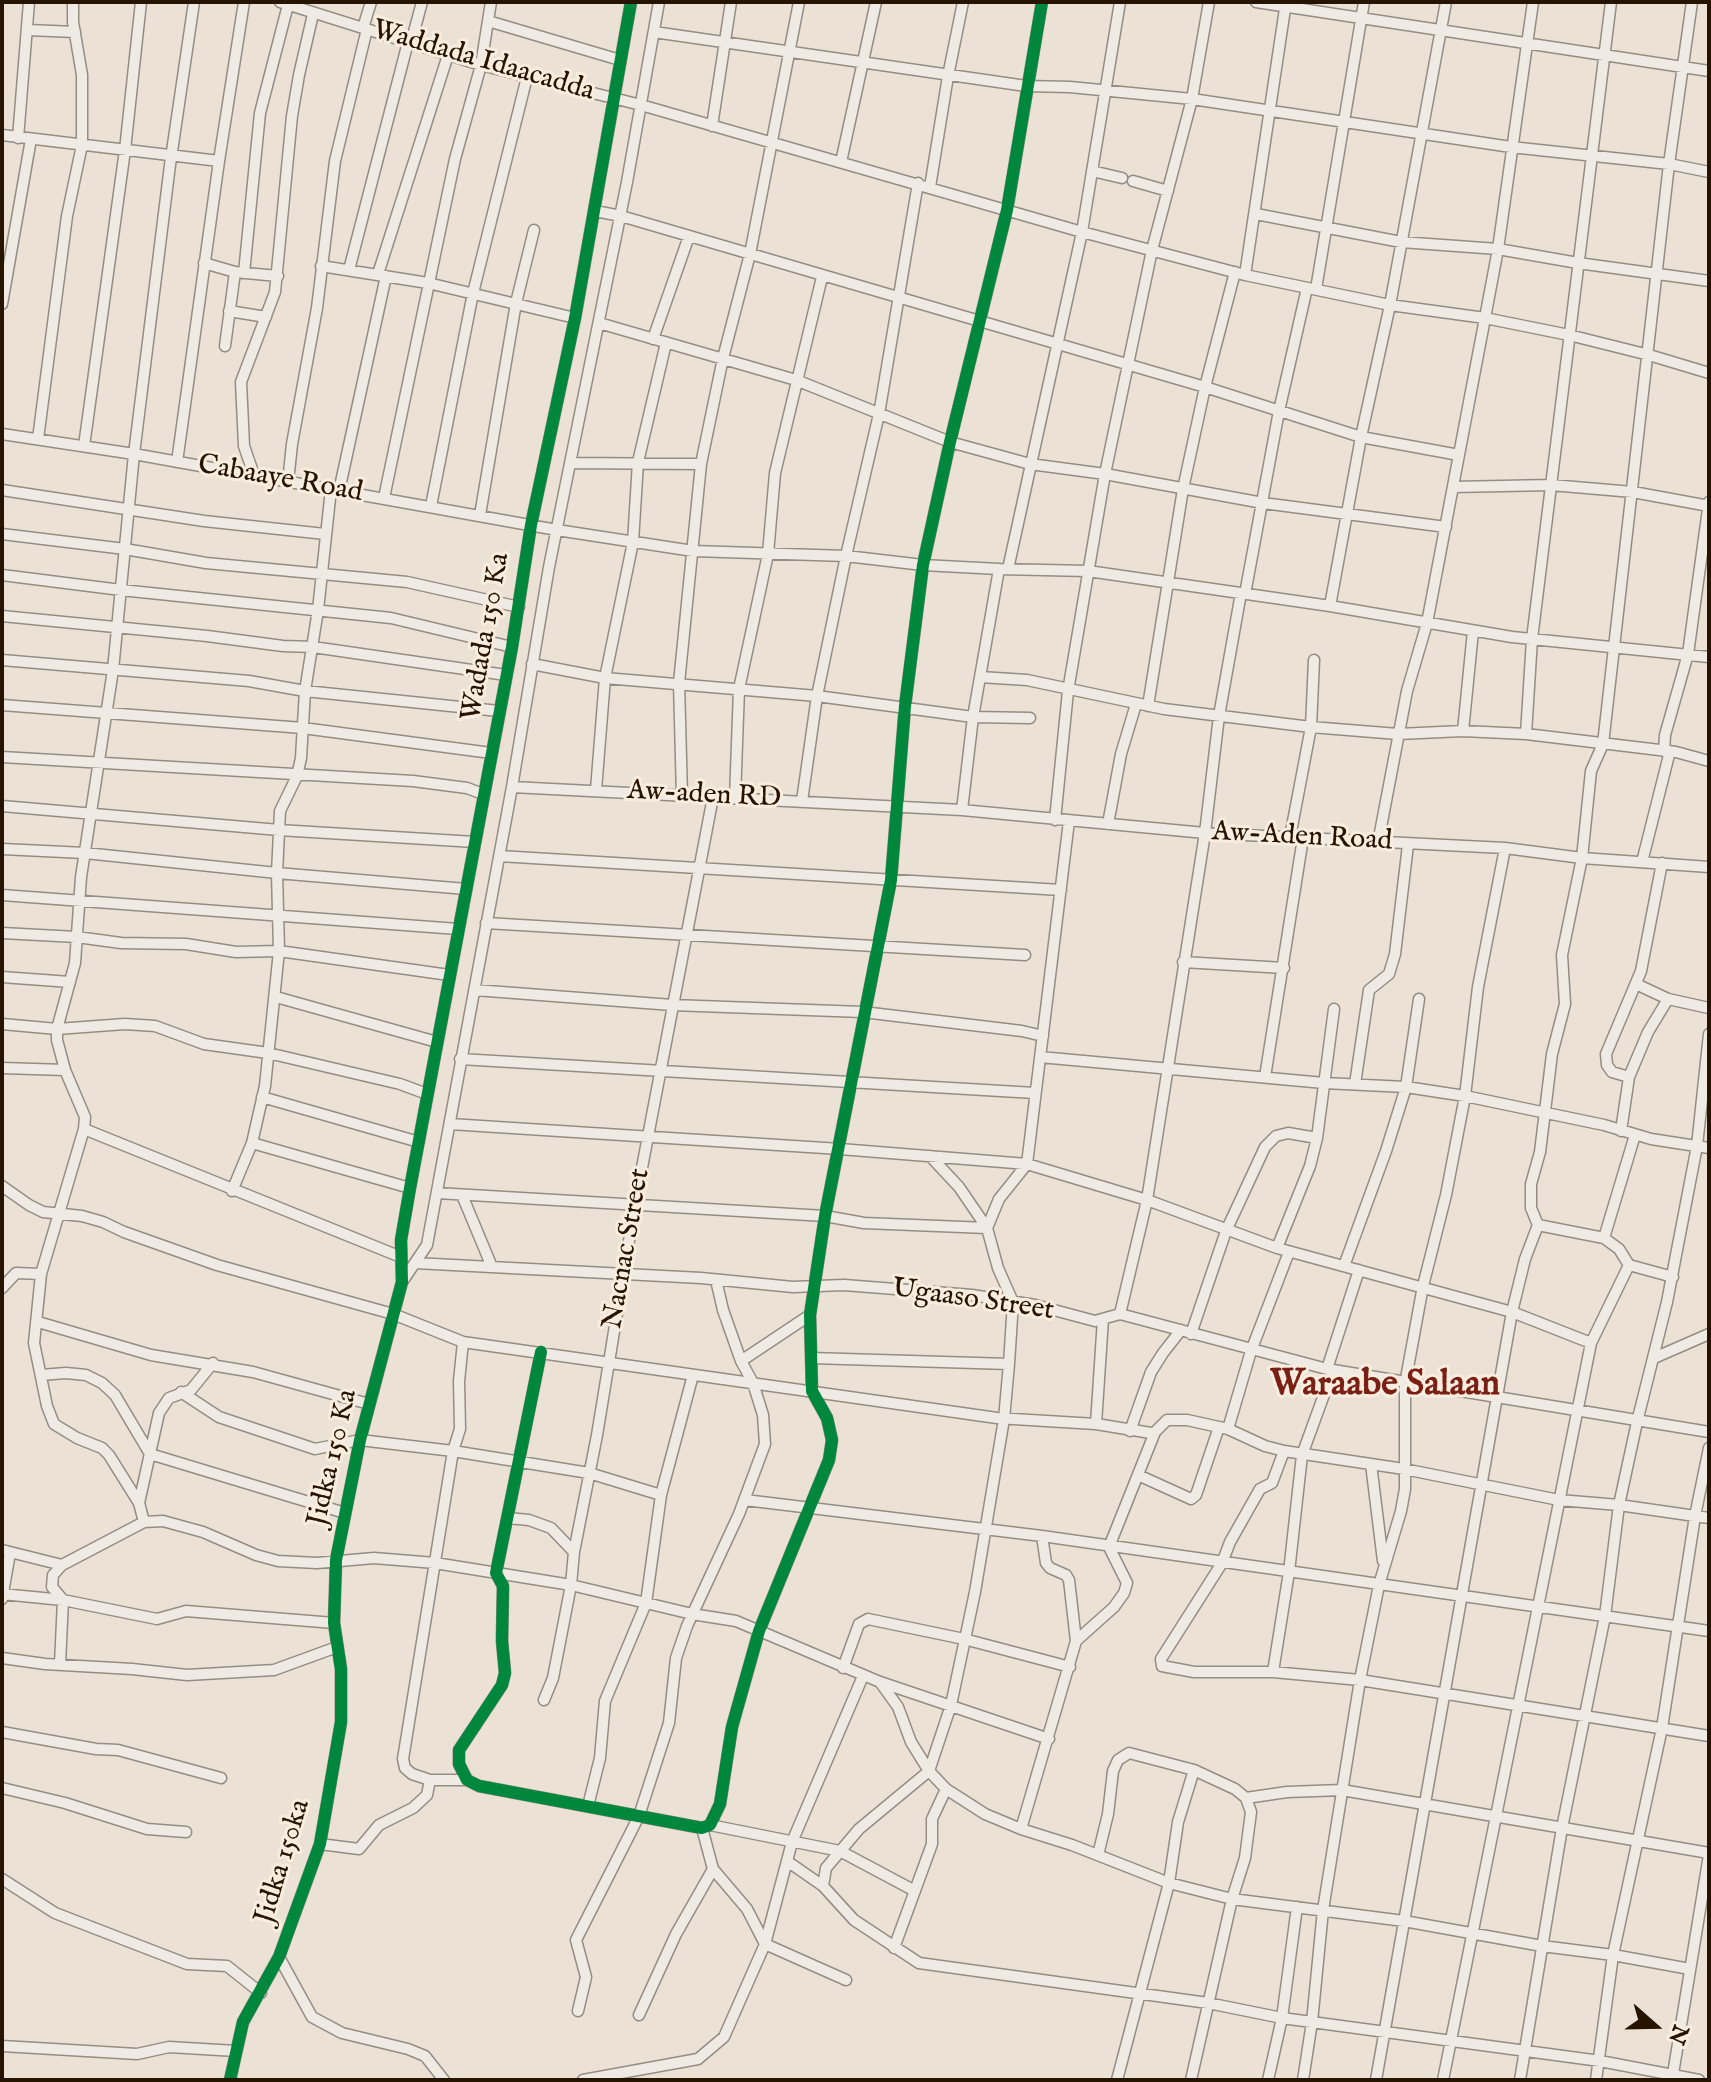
<!DOCTYPE html>
<style>
body{margin:0}
#map{position:relative;width:1711px;height:2082px;overflow:hidden;background:#ebe2d5;font-family:"IM FELL English",serif}
canvas{display:block}
.frame{position:absolute;inset:0;border:4px solid #261400;pointer-events:none}
.north{position:absolute;left:1615px;top:1986px;width:80px;height:80px;-webkit-text-stroke:6px #f8edde;paint-order:stroke;rotate:110deg;font-size:22px;font-weight:700;line-height:32px;text-align:center;color:#261400}
.north::after{content:'';display:block;margin:auto;width:28px;height:36px;background:#261400;clip-path:polygon(50% 0,100% 100%,50% 72%,0 100%)}
</style>
<div id="map">
<canvas width="1711" height="2082"></canvas>
<div class="frame"></div>
<div class="north">N</div>
</div>
<script>
const g = document.querySelector('canvas').getContext('2d');
g.lineJoin = 'round';
function toPath(rows) {
  const path = new Path2D();
  for (const r of rows) {
    path.moveTo(r[0], r[1]);
    for (let i = 2; i < r.length; i += 2) path.lineTo(r[i], r[i + 1]);
  }
  return path;
}
function trace(path, color, width, dash) {
  g.strokeStyle = color;
  g.lineWidth = width;
  g.lineCap = dash ? 'butt' : 'round';
  g.setLineDash(dash || []);
  g.stroke(path);
}
function drawText(font, color, halo, rows, align = 'center') {
  g.font = font + ' "IM FELL English",serif';
  g.lineWidth = 6;
  g.setLineDash([]);
  g.textBaseline = 'middle';
  g.strokeStyle = halo;
  g.fillStyle = color;
  for (const [text, x, y, turn = 0] of rows) {
    g.save();
    g.translate(x, y);
    g.rotate((+turn || 0) * Math.PI / 180);
    g.textAlign = isNaN(turn) ? turn : align;
    if (halo) g.strokeText(text, 0, 0);
    g.fillText(text, 0, 0);
    g.restore();
  }
}
const minor = toPath([
 [194,2,170,165,134,454,113,670,81,877,75,963,57,1029,57,1040,65,1070,85,1117,84,1129,401,1257],
 [280,2,481,65,641,105,1082,232,1245,275,1390,305,1485,318,1569,335,1649,355,1709,373],
 [1256,2,1709,71],
 [488,21,620,60],
 [363,28,371,2],
 [28,30,75,32],
 [654,32,1026,86,1070,87,1192,99,1511,147,1669,164,1709,172],
 [411,43,422,2],
 [712,126,731,2],
 [2,135,219,161],
 [18,138,29,2],
 [841,162,876,2],
 [1092,171,1122,178],
 [1133,181,1168,191],
 [930,187,948,76,963,2],
 [595,211,621,216,1205,387,1361,437,1459,455],
 [1256,214,1401,242,1498,249,1578,263,1709,281],
 [204,263,235,272,278,276],
 [321,266,428,283,575,318],
 [349,270,408,42],
 [244,273,260,113,288,5],
 [378,274,448,55],
 [1245,275,1286,2],
 [1316,289,1364,2],
 [2,304,31,139],
 [229,311,266,317],
 [599,323,796,380,950,442,1030,464,1105,474,1263,503,1446,527],
 [653,339,689,236],
 [225,346,235,272],
 [2,434,134,454,557,530,693,551,846,556,923,565,999,569,1088,571,1330,606,1512,637,1709,657],
 [38,439,67,216,82,145,82,75,73,22,73,2],
 [84,446,125,150,141,2],
 [177,462,219,161,244,2],
 [570,463,701,464],
 [254,475,244,446,241,382,275,292,292,116,299,75,313,14],
 [288,482,292,444,317,308,335,161,367,29],
 [1453,487,1551,485,1633,492,1709,506],
 [2,490,204,521,325,534],
 [339,491,386,276],
 [384,498,455,159,481,65,491,2],
 [431,506,473,293,527,77],
 [480,515,516,303,534,230],
 [2,534,125,549,206,563,407,582,519,607],
 [1008,569,1082,232,1120,2],
 [2,575,121,590,391,618,512,647],
 [1245,594,1279,411,1307,288],
 [1330,606,1361,437,1390,305,1446,2],
 [2,616,207,636,283,646,313,647,506,675],
 [2,660,249,681,305,691,499,711],
 [532,664,605,678,817,696,973,717,1030,718],
 [980,677,1027,680,1164,709,1311,727,1398,734,1463,731,1526,734,1676,752,1709,761],
 [2,705,303,728,491,753],
 [1148,706,1183,489,1205,387,1235,272],
 [1463,731,1473,631],
 [1526,734,1532,639,1611,2],
 [1664,751,1665,735,1688,654,1709,502],
 [2,757,413,781,467,788,483,794],
 [512,787,962,810,1205,833,1505,848,1582,858,1709,867],
 [596,790,605,678,633,542,638,462,666,343],
 [682,796,679,683,701,464,723,358,750,254,799,2],
 [735,798,739,689,768,554,775,473,822,277],
 [802,801,817,696,846,556,879,414,918,183],
 [2,806,279,830,475,842],
 [962,810,973,717,999,569],
 [1055,820,1068,691,1105,474,1152,250,1192,99,1209,2],
 [1069,821,1027,1164,999,1199,987,1228,998,1268,1013,1302,1009,1364,1004,1419,975,1592,951,1705,929,1771,859,1829,826,1868,823,1886,854,1920,919,1963,1208,2003,1282,2018,1600,2061,1699,2080],
 [1108,824,1121,754,1136,704],
 [1290,837,1311,727,1314,660],
 [1378,843,1407,691,1427,623,1485,318,1498,249,1533,2],
 [2,849,85,853,277,873,466,889],
 [499,856,1061,890],
 [1642,862,1670,751],
 [2,895,458,929],
 [486,923,1025,955],
 [2,933,77,937,121,943,186,944,236,952,279,951,449,975],
 [1183,962,1284,968],
 [2,977,70,982],
 [1636,984,1668,999],
 [475,990,672,1005,863,1012,1022,1031,1043,1036],
 [276,997,437,1042],
 [2,1024,57,1029,125,1024,155,1026,204,1044,268,1053,400,1084,427,1094],
 [1040,1057,1324,1083,1406,1087,1465,1096,1604,1125,1651,1139,1709,1148],
 [460,1059,1035,1093],
 [2,1068,65,1070],
 [1265,1077,1303,838],
 [1629,1077,1612,1072,1607,1065,1606,1054,1641,971,1662,863],
 [1355,1084,1369,990,1389,974,1395,954,1408,845],
 [262,1097,419,1142],
 [450,1124,840,1149,1027,1164,1147,1200,1277,1248,1512,1312,1591,1343,1443,2080],
 [84,1129,41,1274,34,1343,47,1406,54,1424,77,1438,102,1448,109,1455,139,1503,144,1522],
 [1621,1131,1629,1077,1648,1032,1668,999,1709,1008],
 [252,1143,410,1188],
 [930,1156,959,1187,987,1228],
 [2,1186,29,1205,43,1212,82,1216,103,1222,124,1232,217,1265,393,1314,463,1342,997,1418,1096,1424,1151,1433,1155,1432,1167,1420,1187,1420,1228,1429,1265,1446,1284,1451,1404,1469,1559,1500,1619,1505,1709,1518],
 [232,1191,252,1143,265,1086,279,951,277,873,280,811,297,776,301,758,305,691,318,610,331,489],
 [437,1193,825,1216,864,1223,987,1228],
 [462,1195,492,1267],
 [1538,1225,1531,1208,1531,1184,1540,1152,1552,1054,1565,1004,1562,955,1582,858,1591,771,1603,744,1669,164,1692,2],
 [1604,1238,1635,1135],
 [1277,1248,1310,1166,1317,1138,1334,1009],
 [415,1263,701,1278,793,1287,844,1285,972,1295,1035,1305,1095,1321,1120,1314,1327,1369,1709,1432],
 [1344,1266,1386,1151,1406,1087,1419,999],
 [716,1280,723,1310,741,1361],
 [402,1282,427,1245,512,787,549,567,627,182,659,2],
 [2,1288,16,1273,41,1274],
 [1120,1314,1147,1200,1205,833,1219,716,1241,593],
 [38,1322,151,1355,253,1372,369,1404],
 [1191,1334,1226,1231,1265,1147,1276,1136,1288,1133,1317,1138],
 [463,1342,459,1381,460,1429,453,1451,403,1759,405,1768,412,1774,430,1780,467,1780],
 [1591,1343,1629,1265],
 [541,1352,496,1573,503,1586,502,1641,505,1673,502,1685,459,1750,459,1764,467,1780,479,1786,702,1828,710,1825,720,1804,732,1727,759,1631,829,1460,832,1440,827,1418,812,1391,810,1315,825,1216,891,880,905,706,923,565,950,442,1007,210,1042,2],
 [811,1358,1009,1364],
 [1654,1358,1709,1334],
 [1327,1369,1359,1270],
 [41,1375,66,1373,86,1375,102,1383,115,1395,150,1454,345,1513],
 [181,1392,219,1417,315,1449,360,1440,453,1451,589,1473,661,1495],
 [1096,1424,1103,1319],
 [1228,1429,1251,1351,1289,1252],
 [1130,1431,1151,1372,1163,1353,1181,1330],
 [1284,1451,1272,1483,1260,1489,1230,1542,1222,1563,1161,1659,1162,1666,1194,1672,1273,1672,1360,1680,1709,1736],
 [1371,1464,1383,1561],
 [1138,1475,1191,1499,1196,1495,1219,1427],
 [745,1500,1042,1536,1709,1631],
 [139,1503,159,1413,169,1398,191,1390,213,1363],
 [508,1518,529,1520,551,1528,574,1552],
 [2,1550,62,1565],
 [2,1594,63,1600,157,1619,186,1611,334,1623],
 [2,1599,10,1553],
 [1076,1641,1114,1607,1124,1593,1127,1583,1109,1547,1155,1432],
 [2,1658,45,1664,132,1669,187,1675,274,1670,337,1647],
 [60,1664,63,1600,52,1587,53,1575,62,1565,144,1522,163,1521,203,1532,256,1555,278,1561,317,1563,374,1558,435,1563,571,1585,692,1614,736,1621,880,1682,898,1707,911,1742,929,1771,946,1789,985,1814,1021,1829,1072,1845,1169,1883,1232,1899,1404,1921,1542,1946,1613,1955,1690,1969],
 [843,1668,859,1624,868,1619,964,1639,1070,1667],
 [1273,1672,1289,1572,1302,1455,1333,1370],
 [880,1682,1049,1739],
 [544,1700,553,1678,571,1585,574,1552,597,1435,635,1204,713,797],
 [2,1732,96,1749,118,1750,221,1778],
 [2,1788,65,1803,147,1829,186,1832],
 [1246,1798,1287,1792,1342,1790,1709,1853],
 [588,1806,600,1758,605,1701,646,1603,661,1495,693,1375],
 [710,1825,840,1851,915,1891],
 [702,1828,713,1869,747,1909,765,1944,846,1980],
 [1021,1829,1076,1641,1069,1580,1066,1575,1050,1568,1046,1563,1042,1536],
 [320,1844,359,1849,379,1825,413,1808,427,1795,430,1780],
 [1098,1855,1108,1814,1113,1771,1118,1760,1129,1753,1194,1770,1235,1789,1246,1798,1251,1812,1245,1858,1232,1899,1191,2080],
 [787,1861,823,1886],
 [2,1879,55,1913,187,1964,227,1966,261,1993],
 [894,1948,932,1844,932,1819,946,1789],
 [279,1957,312,2017,342,2033,408,2049,425,2056,444,2080],
 [578,2011,586,1977,576,1940,639,1816,669,1723,676,1658,687,1626,739,1514,765,1444,763,1415,753,1383,741,1361,810,1315],
 [639,2015,676,1934,713,1869],
 [2,2046,137,2054,169,2047,236,2051],
 [230,2080,243,2022,279,1957,320,1844,341,1722,341,1669,334,1623,336,1560,360,1440,402,1282,401,1240,410,1188,512,647,531,525,575,318,631,2],
 [583,2080,698,2059,724,2037,765,1944,792,1842,863,1676],
 [1117,2080,1169,1883,1178,1822,1194,1770],
 [1268,2080,1282,2018,1297,1907],
 [1303,2080,1312,2022,1323,1910,1360,1680,1379,1585,1401,1511,1405,1489,1405,1384,1423,1286,1446,1195,1465,1096,1478,987,1505,848],
 [1376,2080,1512,1312,1525,1259,1538,1225,1604,1238,1619,1249,1629,1265,1673,1277],
 [1520,2080,1562,1828,1605,1616,1619,1505,1637,1422,1667,1302,1697,1146,1709,1034],
 [1596,2080,1613,1955,1662,1728,1695,1516,1709,1448],
 [1672,2080,1709,1855]
]);
trace(minor, '#948d83', 13);
trace(minor, '#efeae3', 10);
trace(toPath([
 [541,1352,496,1573,503,1586,502,1641,505,1673,502,1685,459,1750,459,1764,467,1780,479,1786,702,1828,710,1825,720,1804,732,1727,759,1631,829,1460,832,1440,827,1418,812,1391,810,1315,825,1216,891,880,905,706,923,565,950,442,1007,210,1042,2],
 [230,2080,243,2022,279,1957,320,1844,341,1722,341,1669,334,1623,336,1560,360,1440,402,1282,401,1240,410,1188,512,647,531,525,575,318,631,2]
]), '#00873e', 12);
drawText('28px', '#261400', '#f8edde', [
 ["Waddada Idaacadda",483,62,16],
 ["Cabaaye Road",280,480,10],
 ["Wadada 150 Ka",487,637,-80],
 ["Aw-aden RD",704,796,3],
 ["Aw-Aden Road",1302,838,3],
 ["Nacnac Street",628,1249,-80],
 ["Ugaaso Street",973,1301,8],
 ["Jidka 150 Ka",334,1458,-77],
 ["Jidka 150ka",284,1862,-73]
]);
drawText('bold 36px', '#7a1f14', '#f8edde', [
 ["Waraabe Salaan",1385,1387]
]);
</script>
